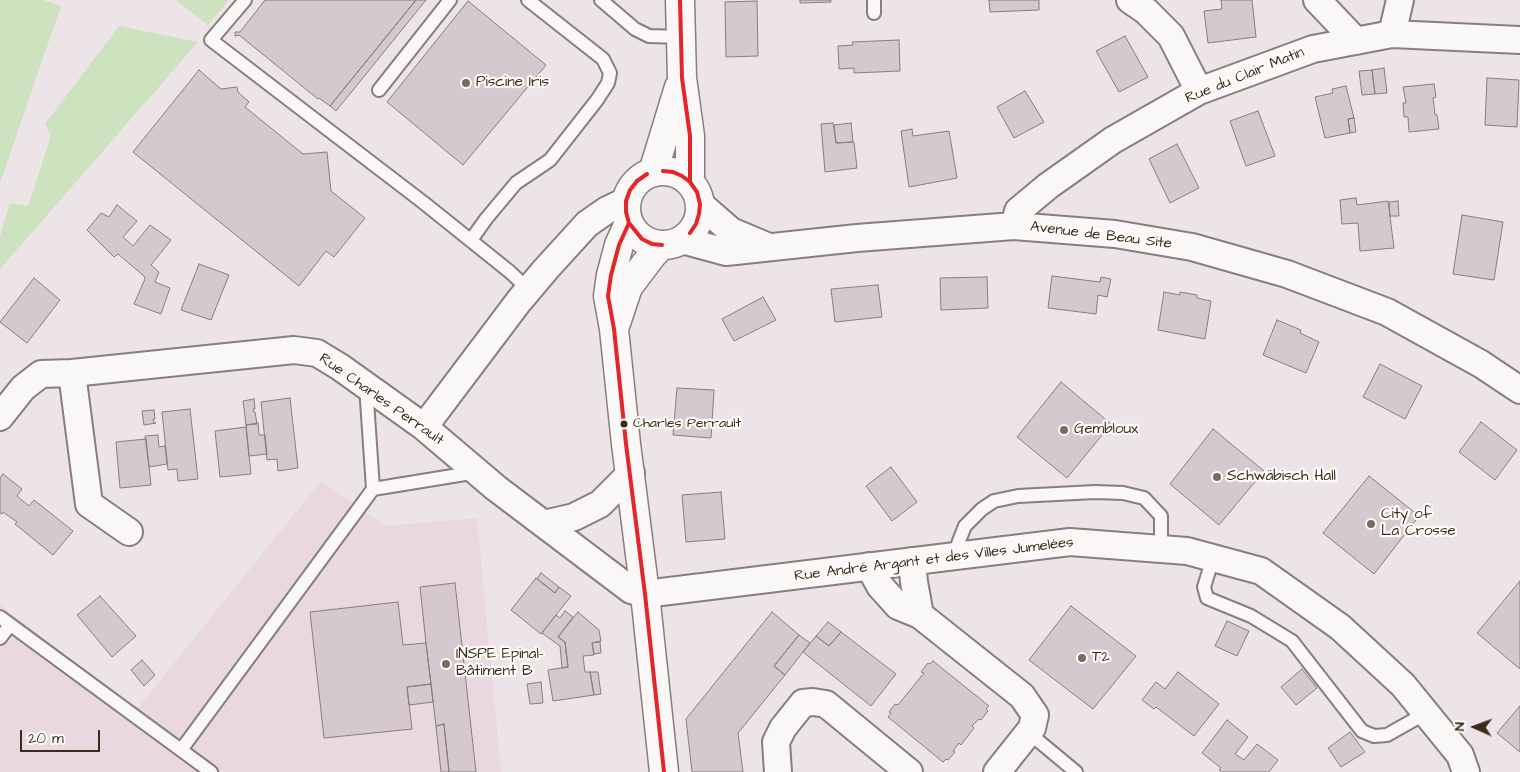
<!DOCTYPE html>
<meta charset="utf-8">
<style>
body{margin:0}
#map{position:relative;width:1520px;height:772px;overflow:hidden;background:#ece4e7;font-family:"Architects Daughter",sans-serif}
canvas{display:block}
.north{position:absolute;left:1450px;top:702px;width:50px;height:50px;-webkit-text-stroke:4px #fdfcf7;paint-order:stroke;rotate:272deg;font-size:14px;font-weight:700;line-height:20px;text-align:center;color:#3b2a1e}
.north::after{content:'';display:block;margin:auto;width:18px;height:22px;background:#3b2a1e;clip-path:polygon(50% 0,100% 100%,50% 72%,0 100%)}
.scale{position:absolute;left:20px;top:730px;width:80px;height:22px;box-sizing:border-box;border:2px solid #3b2a1e;border-top:0;padding-left:6px;font-size:15px;line-height:18px;white-space:nowrap;color:#3b2a1e;-webkit-text-stroke:4px #fdfcf7;paint-order:stroke}
</style>
<div id="map">
<canvas width="1520" height="772"></canvas>
<div class="north">N</div>
<div class="scale">20 m</div>
</div>
<script>
const g = document.querySelector('canvas').getContext('2d');
g.lineJoin = 'round';
function fill(path, color) {
  g.fillStyle = color;
  g.fill(path, 'evenodd');
}
function toPath(rows) {
  const path = new Path2D();
  for (const r of rows) {
    if (r.length === 3) {
      path.moveTo(r[0] + r[2], r[1]);
      path.arc(r[0], r[1], r[2], 0, 2 * Math.PI);
      continue;
    }
    path.moveTo(r[0], r[1]);
    for (let i = 2; i < r.length; i += 2) path.lineTo(r[i], r[i + 1]);
  }
  return path;
}
function trace(path, color, width, dash) {
  g.strokeStyle = color;
  g.lineWidth = width;
  g.lineCap = dash ? 'butt' : 'round';
  g.setLineDash(dash || []);
  g.stroke(path);
}
function drawText(font, color, halo, rows, align = 'center') {
  g.font = font + ' "Architects Daughter",sans-serif';
  g.lineWidth = 4.5;
  g.setLineDash([]);
  g.textBaseline = 'middle';
  g.strokeStyle = halo;
  g.fillStyle = color;
  for (const [text, x, y, turn = 0] of rows) {
    g.save();
    g.translate(x, y);
    g.rotate((+turn || 0) * Math.PI / 180);
    g.textAlign = isNaN(turn) ? turn : align;
    if (halo) g.strokeText(text, 0, 0);
    g.fillText(text, 0, 0);
    g.restore();
  }
}
fill(toPath([
 [321,481,386,526,477,518,501,772,0,772,0,605,137,709]
]), '#e9d8e0');
fill(toPath([
 [0,0,43,0,61,6,0,183],
 [176,0,229,0,208,25],
 [119,26,198,42,0,269,0,237,10,203,28,206,51,136,45,124]
]), '#cde2be');
const building = toPath([
 [265,0,416,0,330,106,319,98,318,99,239,35,235,36,235,32,240,32,265,0],
 [416,0,426,0,336,111,330,106,416,0],
 [800,0,831,0,831,2,800,3,800,0],
 [989,0,1039,0,1039,10,990,12,989,0],
 [1221,0,1252,0,1256,37,1208,43,1204,11,1222,9,1221,0],
 [468,1,546,65,463,165,387,102,468,1],
 [757,1,758,56,726,57,725,2,757,1],
 [1125,36,1148,77,1119,92,1096,51,1125,36],
 [899,40,900,71,854,73,854,68,839,69,838,46,853,45,852,42,899,40],
 [1384,68,1387,93,1375,94,1372,70,1384,68],
 [199,70,221,89,237,87,238,92,249,102,245,107,303,154,327,152,331,191,365,218,334,257,326,251,299,286,133,152,199,70],
 [1372,70,1375,94,1362,95,1359,71,1372,70],
 [1487,78,1519,80,1517,127,1485,125,1487,78],
 [1434,84,1436,97,1433,98,1435,114,1437,115,1439,129,1409,132,1408,117,1404,117,1403,103,1406,103,1403,87,1434,84],
 [1346,86,1354,118,1348,119,1350,133,1325,138,1315,97,1333,93,1332,89,1346,86],
 [1025,91,1044,122,1014,138,997,107,1025,91],
 [1258,111,1275,156,1246,166,1230,121,1258,111],
 [1354,118,1356,132,1350,133,1348,119,1354,118],
 [833,123,836,143,854,142,857,168,825,172,821,124,833,123],
 [851,123,853,142,836,143,834,125,851,123],
 [912,129,913,136,949,131,957,178,909,187,901,131,912,129],
 [1177,144,1199,188,1170,203,1149,159,1177,144],
 [1356,198,1357,205,1388,201,1394,248,1360,251,1358,223,1342,224,1340,200,1356,198],
 [1398,201,1399,216,1390,216,1389,202,1398,201],
 [117,205,137,221,123,237,133,246,150,225,171,240,151,265,159,272,155,282,170,288,161,314,134,304,145,279,144,276,118,254,114,257,87,230,101,213,109,217,117,205],
 [1462,215,1503,222,1494,280,1453,274,1462,215],
 [199,264,229,275,211,320,181,310,199,264],
 [1052,276,1100,282,1101,277,1111,279,1107,297,1098,295,1096,314,1048,308,1052,276],
 [987,277,988,308,941,310,940,278,987,277],
 [34,278,60,300,27,343,0,322,34,278],
 [878,285,882,317,835,322,831,289,878,285],
 [1164,292,1180,295,1180,292,1197,295,1197,298,1211,301,1205,339,1158,330,1164,292],
 [763,297,776,320,734,341,722,319,763,297],
 [1277,320,1301,330,1300,333,1319,342,1306,373,1263,355,1277,320],
 [1380,364,1422,386,1405,419,1363,397,1380,364],
 [1061,382,1111,424,1067,478,1017,437,1061,382],
 [677,388,714,390,711,438,673,435,677,388],
 [290,398,298,468,278,471,277,459,267,460,261,402,290,398],
 [254,399,255,409,253,409,254,412,255,412,257,424,246,425,243,401,254,399],
 [190,409,198,479,178,481,177,469,168,470,162,412,190,409],
 [154,410,155,419,153,419,154,423,156,423,144,425,142,411,154,410],
 [1481,422,1517,450,1495,480,1459,452,1481,422],
 [258,423,259,435,265,435,267,454,249,456,246,425,258,423],
 [246,427,251,474,220,477,215,431,246,427],
 [1213,429,1264,471,1219,525,1170,484,1213,429],
 [158,435,159,447,165,446,167,464,149,467,145,436,158,435],
 [146,439,151,485,120,488,116,442,146,439],
 [891,467,917,502,892,521,866,486,891,467],
 [3,474,22,489,17,496,29,506,34,500,73,531,53,555,15,524,17,522,3,512,2,514,0,513,0,478,3,474],
 [1369,476,1419,516,1374,574,1323,533,1369,476],
 [721,492,725,539,686,542,682,495,721,492],
 [541,573,559,587,555,593,537,579,541,573],
 [536,578,555,593,559,587,571,596,541,634,511,610,536,578],
 [1520,581,1520,669,1477,633,1520,581],
 [455,583,476,772,449,772,444,724,436,726,426,643,420,587,455,583],
 [100,596,136,636,112,657,77,615,100,596],
 [398,602,403,645,426,643,431,684,407,687,412,729,324,738,310,612,398,602],
 [1071,606,1136,656,1093,709,1029,660,1071,606],
 [565,611,573,617,558,637,565,642,568,667,562,668,560,646,542,633,556,615,560,618,565,611],
 [578,612,599,630,601,641,592,643,594,655,583,656,585,672,590,672,594,695,553,701,548,670,568,667,565,642,558,637,578,612],
 [772,612,799,635,774,666,785,675,738,733,743,772,692,772,686,719,772,612],
 [1227,621,1249,631,1237,656,1215,646,1227,621],
 [828,622,841,632,829,646,816,636,828,622],
 [841,632,896,674,871,706,803,652,816,636,829,646,841,632],
 [799,635,810,643,785,675,774,666,799,635],
 [600,642,601,653,594,654,592,643,600,642],
 [142,660,155,675,144,686,131,670,142,660],
 [933,661,989,706,986,709,988,711,981,720,979,719,972,726,974,728,961,745,959,743,953,751,955,752,948,760,946,759,943,762,888,717,891,713,889,712,895,704,898,705,924,673,921,672,928,663,930,664,933,661],
 [1302,669,1317,688,1296,705,1281,687,1302,669],
 [590,672,598,672,601,694,594,695,590,672],
 [1178,672,1219,704,1194,736,1156,707,1154,709,1142,700,1156,682,1165,689,1178,672],
 [541,682,543,703,530,704,527,684,541,682],
 [431,684,433,702,409,705,407,687,431,684],
 [1520,706,1520,752,1497,733,1520,706],
 [1227,720,1248,737,1235,754,1244,760,1257,744,1278,760,1269,772,1222,772,1219,770,1221,768,1202,753,1227,720],
 [444,724,449,772,441,772,436,726,444,724],
 [1350,732,1365,752,1341,767,1328,748,1350,732]
]);
fill(building, '#d5c8cf');
trace(building, '#867f7d', 1);
const service = toPath([
 [245,0,211,40,424,203,510,272,529,290],
 [601,0,635,29,649,36,681,37],
 [874,0,874,13],
 [379,90,450,0],
 [471,240,486,219,516,183,550,160,597,100,608,83,610,73,603,59,528,0],
 [373,489,477,472],
 [955,555,959,541,965,526,982,509,994,501,1018,496,1095,492,1123,493,1144,498,1161,516,1161,549],
 [1213,558,1204,587,1207,598,1251,616,1292,641,1362,731,1374,736,1387,735,1426,713],
 [0,617,211,772],
 [0,638,10,625],
 [1029,733,1076,772],
 [181,750,373,489,366,386]
]);
const minor = toPath([
 [1130,0,1146,11,1171,36,1199,91],
 [1317,0,1356,41],
 [1392,34,1400,0],
 [700,204,731,231,769,247],
 [1014,226,1018,211,1048,186,1113,140,1199,91,1313,49,1392,34,1520,40],
 [682,240,726,252,857,238,1014,226,1115,234,1192,247,1287,274,1387,312,1481,364,1520,390],
 [72,373,89,504,129,532],
 [0,417,23,388,41,374,72,373,294,350,317,353,340,367,424,427,496,488,631,590,645,594,1070,542,1187,551,1261,571,1340,627,1403,685,1460,755,1466,772],
 [424,427,519,301,546,269,587,224,607,210,626,201],
 [544,524,574,517,600,504,631,473],
 [912,561,914,582,920,615],
 [869,566,880,586,898,606,920,615,1022,696,1035,715,1032,728,997,772],
 [778,772,776,742,783,728,803,703,813,702,826,704,909,772]
]);
const tertiary = toPath([
 [680,0,682,78,690,136,690,182],
 [663,208,37],
 [653,172,679,87],
 [629,223,619,245,611,275,608,296,614,329,626,444,645,594,664,772],
 [616,323,628,287,653,254,662,245]
]);
trace(service, '#867f7d', 16);
trace(minor, '#867f7d', 30);
trace(tertiary, '#867f7d', 31);
trace(service, '#f9f8f6', 12);
trace(minor, '#f9f8f6', 26);
trace(tertiary, '#f9f8f6', 28);
trace(toPath([
 [680,0,682,78,690,136,690,182],
 [663,171,673,172,682,176,690,182,697,192,700,204,699,214,696,224,690,233],
 [647,174,637,181,630,190,626,201,626,212,629,223,642,239,652,244,662,245],
 [629,223,619,245,611,275,608,296,614,329,626,444,645,594,664,772]
]), '#e52629', 4);
for (const [x, y, r, color] of [
 [466,83,5,"#796b64"],
 [624,424,4.5,"#3b2a1e"],
 [1064,430,5,"#796b64"],
 [1217,477,5,"#796b64"],
 [1371,524,5,"#796b64"],
 [1082,658,5,"#796b64"],
 [446,664,5,"#796b64"]
]) {
  const dot = new Path2D();
  dot.arc(x, y, r, 0, 2 * Math.PI);
  g.fillStyle = color;
  g.fill(dot);
  trace(dot, '#fdfcf7', 2);
}
drawText('14px', '#3b2a1e', '#fdfcf7', [
 ["Charles Perrault",633,424]
], 'left');
drawText('15px', '#3b2a1e', '#fdfcf7', [
 ["Rue du Clair Matin",1245,76,-22],
 ["Avenue de Beau Site",1101,236,7],
 ["Rue Charles Perrault",381,400,35],
 ["Rue André Argant et des Villes Jumelées",934,560,-7]
]);
drawText('15px', '#3b2a1e', '#fdfcf7', [
 ["Piscine Iris",476,83],
 ["Gembloux",1074,430],
 ["Schwäbisch Hall",1227,477],
 ["City of",1381,515],
 ["La Crosse",1381,532],
 ["INSPE Epinal-",456,655],
 ["Bâtiment B",456,672],
 ["T2",1092,658]
], 'left');
</script>
